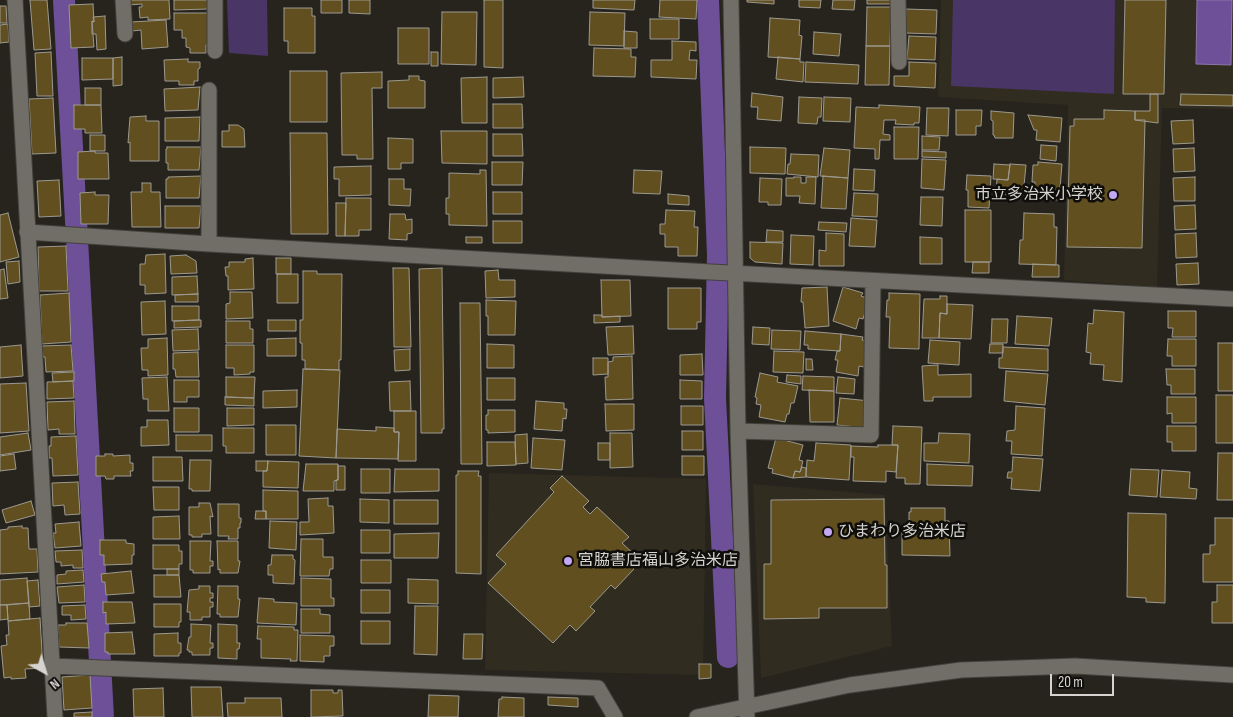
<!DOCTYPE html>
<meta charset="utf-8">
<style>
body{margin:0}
#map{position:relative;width:1233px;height:717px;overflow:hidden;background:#27241e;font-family:"Sofia Sans Condensed",sans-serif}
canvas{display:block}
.north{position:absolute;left:20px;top:647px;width:50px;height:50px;-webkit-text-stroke:4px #0f0e0b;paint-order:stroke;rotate:141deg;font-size:14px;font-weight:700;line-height:20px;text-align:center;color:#d6d4d0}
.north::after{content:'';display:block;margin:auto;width:18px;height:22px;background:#d6d4d0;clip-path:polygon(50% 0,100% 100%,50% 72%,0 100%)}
.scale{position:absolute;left:1050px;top:674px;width:64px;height:22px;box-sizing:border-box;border:2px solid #d6d4d0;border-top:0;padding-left:6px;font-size:15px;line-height:18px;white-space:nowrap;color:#d6d4d0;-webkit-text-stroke:4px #0f0e0b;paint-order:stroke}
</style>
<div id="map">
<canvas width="1233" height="717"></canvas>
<div class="north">N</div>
<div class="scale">20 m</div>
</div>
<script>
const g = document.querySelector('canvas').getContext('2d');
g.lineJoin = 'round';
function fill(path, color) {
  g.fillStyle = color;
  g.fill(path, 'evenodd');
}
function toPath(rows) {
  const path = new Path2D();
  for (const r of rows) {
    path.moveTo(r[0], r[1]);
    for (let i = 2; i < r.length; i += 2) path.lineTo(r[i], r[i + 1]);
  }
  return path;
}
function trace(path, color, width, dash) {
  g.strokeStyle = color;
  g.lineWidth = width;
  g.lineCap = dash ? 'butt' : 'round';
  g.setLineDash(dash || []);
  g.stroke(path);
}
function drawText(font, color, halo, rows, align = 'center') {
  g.font = font + ' "Sofia Sans Condensed","Noto Sans JP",sans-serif';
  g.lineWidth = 5;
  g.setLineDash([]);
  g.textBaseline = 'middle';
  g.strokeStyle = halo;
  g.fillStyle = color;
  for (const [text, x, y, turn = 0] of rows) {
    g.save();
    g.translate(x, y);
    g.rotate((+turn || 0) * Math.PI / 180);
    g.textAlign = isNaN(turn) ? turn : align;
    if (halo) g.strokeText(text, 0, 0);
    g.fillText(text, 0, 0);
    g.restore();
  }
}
fill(toPath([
 [941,0,1233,0,1233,109,1162,108,1157,287,1064,280,1068,105,938,97],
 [489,473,706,479,703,675,485,670],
 [753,484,885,495,892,646,761,678]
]), '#312c20');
fill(toPath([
 [227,0,267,0,268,56,229,53],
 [953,0,1115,0,1114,94,951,86]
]), '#493566');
const water = toPath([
 [1197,0,1232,0,1231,65,1196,64,1197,0]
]);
fill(water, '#6d5098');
trace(water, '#8c78a9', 1);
trace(toPath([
 [64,0,103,717],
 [708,0,718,255,715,398,728,657]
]), '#6d5098', 22);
const building = toPath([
 [30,0,47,0,51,49,34,50,30,0],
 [129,0,169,0,170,19,148,20,148,17,140,18,139,7,142,7,142,4,129,5,129,0],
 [174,0,208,0,208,9,174,10,174,0],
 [321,0,342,0,342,13,321,13,321,0],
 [349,0,370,0,370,14,349,13,349,0],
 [484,0,503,0,503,68,484,67,484,0],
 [593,0,635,0,634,10,593,8,593,0],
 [660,0,697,0,696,19,659,17,660,0],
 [747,0,774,0,774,4,747,2,747,0],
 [799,0,821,0,820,8,799,7,799,0],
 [833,0,855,0,854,10,832,9,833,0],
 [867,0,891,0,891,4,867,4,867,0],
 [1125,0,1166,0,1164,94,1123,94,1125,0],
 [93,4,94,22,92,21,94,47,71,48,69,5,93,4],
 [0,6,6,6,7,23,0,23,0,6],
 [867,7,891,7,890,46,866,46,867,7],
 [284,8,312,8,312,16,315,16,315,53,288,53,288,41,284,41,284,8],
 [906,9,937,10,936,34,905,33,906,9],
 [442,12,477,12,476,65,441,64,442,12],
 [590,12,625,13,624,46,589,45,590,12],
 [174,13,211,13,211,45,206,45,206,53,190,53,190,48,186,47,186,38,182,38,182,30,174,30,174,13],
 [105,16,106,49,97,50,96,34,92,34,92,21,94,22,93,17,105,16],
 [770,18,800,20,799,35,802,36,800,59,768,57,770,18],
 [650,19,679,19,679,39,650,39,650,19],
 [166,20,168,47,142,49,141,30,132,31,131,22,166,20],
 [8,24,9,42,0,43,0,25,8,24],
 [398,28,429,28,429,64,398,64,398,28],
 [624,31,637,32,637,48,624,48,624,31],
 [814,32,841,34,839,56,813,54,814,32],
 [909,36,936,37,935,60,907,59,909,36],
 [672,41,696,42,696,51,690,50,689,60,697,60,696,79,651,77,651,60,672,60,672,41],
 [866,46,890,46,889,85,865,85,866,46],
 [594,48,631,49,631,57,636,57,635,77,593,76,594,48],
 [51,52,53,96,37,96,35,53,51,52],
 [431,52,438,52,438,66,431,66,431,52],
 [122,57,122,85,113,86,113,58,122,57],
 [778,57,800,59,800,62,804,62,803,82,776,79,778,57],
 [82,58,113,58,113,79,82,80,82,58],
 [188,59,188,62,200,62,200,68,198,69,198,81,194,81,194,85,179,85,179,81,165,81,164,60,188,59],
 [806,62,859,65,858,84,805,82,806,62],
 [909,62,936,63,935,88,894,86,894,76,909,76,909,62],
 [290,71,327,71,327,122,290,122,290,71],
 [382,72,382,88,372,88,373,159,357,159,357,155,342,155,341,73,382,72],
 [409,76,419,76,419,80,425,81,425,108,388,108,388,81,409,80,409,76],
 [487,77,487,123,462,123,461,78,487,77],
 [523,77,524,97,493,98,493,78,523,77],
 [200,87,198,110,165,111,164,89,200,87],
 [85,88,101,88,101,105,85,105,85,88],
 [752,93,783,97,781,121,757,119,758,107,751,107,752,93],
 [1150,94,1158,94,1158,123,1135,120,1135,111,1150,111,1150,94],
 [1181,94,1233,95,1233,106,1180,105,1181,94],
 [799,97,822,98,821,117,818,117,817,124,798,123,799,97],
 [824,97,851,98,850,122,823,121,824,97],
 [53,98,56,153,32,154,29,99,53,98],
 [493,104,522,104,523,128,493,128,493,104],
 [74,105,101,105,102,133,85,133,85,129,74,129,74,105],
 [879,105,920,107,919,123,914,123,914,125,895,124,896,120,884,120,883,134,890,135,890,140,880,140,879,159,875,159,875,149,854,148,856,107,879,108,879,105],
 [927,108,949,108,948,136,926,135,927,108],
 [956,110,982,110,981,126,976,126,976,135,956,135,956,110],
 [1104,110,1135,111,1135,120,1145,120,1142,248,1067,247,1070,126,1074,126,1074,119,1104,119,1104,110],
 [991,111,1014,113,1013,138,995,138,994,135,993,135,993,121,991,120,991,111],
 [1028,115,1062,118,1060,142,1036,140,1037,130,1034,130,1028,115],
 [146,116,146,121,159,121,159,161,130,161,130,142,128,143,130,117,146,116],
 [200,117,199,141,165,141,165,118,200,117],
 [1193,120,1194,143,1173,144,1171,121,1193,120],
 [229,125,238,125,244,129,245,147,222,147,222,131,229,131,229,125],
 [894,127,919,127,918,159,894,159,894,127],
 [441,131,487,131,487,164,442,163,441,131],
 [290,133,327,133,328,234,291,234,290,133],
 [493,134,522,134,523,156,493,156,493,134],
 [90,135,105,135,105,151,90,151,90,135],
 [922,136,940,137,939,150,922,150,922,136],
 [388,138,413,139,413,163,401,163,401,169,388,169,388,138],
 [1041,145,1057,146,1056,161,1040,159,1041,145],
 [167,147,201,147,199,170,168,170,168,163,166,163,166,149,167,149,167,147],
 [750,147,786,148,785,174,750,173,750,147],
 [824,148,850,150,848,178,820,176,824,148],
 [1194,148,1195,171,1174,172,1173,149,1194,148],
 [95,151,95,153,108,153,109,179,78,179,78,152,95,151],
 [922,151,946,152,946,158,922,157,922,151],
 [791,154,819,155,818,177,787,174,788,164,790,164,791,154],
 [922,159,946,160,944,190,921,188,922,159],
 [492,162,523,162,522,185,492,185,492,162],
 [1038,162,1062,164,1059,200,1034,199,1035,182,1032,182,1033,165,1038,165,1038,162],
 [994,164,1010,165,1008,180,993,179,994,164],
 [1010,164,1026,165,1023,196,996,194,997,179,1008,180,1010,164],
 [371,166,371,195,339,196,339,179,334,179,334,167,371,166],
 [854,169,875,170,874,191,853,190,854,169],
 [480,170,486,170,487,226,449,225,449,214,446,214,446,198,449,198,449,173,480,174,480,170],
 [634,170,662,171,660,194,633,193,634,170],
 [967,175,991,176,989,208,968,207,968,190,966,190,967,175],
 [201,176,199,198,166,198,166,179,168,179,168,177,201,176],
 [823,176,848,178,846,209,821,208,823,176],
 [794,177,801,177,801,183,806,183,806,177,816,177,815,204,799,203,800,196,786,196,786,178,794,178,794,177],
 [1195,177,1195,201,1174,201,1173,178,1195,177],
 [760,178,782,179,781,205,768,205,768,202,759,202,760,178],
 [389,179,404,179,404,189,411,189,410,206,389,205,389,179],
 [59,180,61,216,39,217,37,181,59,180],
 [142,183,151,183,151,192,160,192,161,227,132,227,131,192,142,192,142,183],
 [95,192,95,195,109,195,108,224,81,224,80,193,95,192],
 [493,192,522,192,522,214,493,214,493,192],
 [854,193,878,194,877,217,852,216,854,193],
 [668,194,689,196,689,205,668,204,668,194],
 [921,197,943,197,942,226,920,225,921,197],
 [346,198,371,198,371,230,359,230,359,236,345,236,346,198],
 [336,203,346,203,345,236,336,236,336,203],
 [1195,205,1196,229,1175,230,1174,206,1195,205],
 [165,206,201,206,199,228,165,228,165,206],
 [666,210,695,211,694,227,698,227,697,256,678,256,678,247,665,247,665,234,660,234,660,224,665,224,666,210],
 [965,210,991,210,991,262,965,262,965,210],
 [8,213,19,257,0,262,0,215,8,213],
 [1024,213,1054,214,1054,227,1057,227,1056,265,1019,264,1020,240,1023,240,1024,213],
 [390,214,405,214,406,220,412,219,412,233,407,234,407,240,389,239,390,214],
 [851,218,877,220,875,247,849,246,851,218],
 [493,221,522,221,522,243,493,243,493,221],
 [819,222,847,223,846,232,818,230,819,222],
 [767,230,783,231,783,242,766,242,767,230],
 [826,233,844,234,844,266,819,266,819,250,826,251,826,233],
 [1196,233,1197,257,1176,258,1175,234,1196,233],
 [791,235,814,236,813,265,790,264,791,235],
 [466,237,482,237,482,243,466,243,466,237],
 [920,237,942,238,942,264,920,264,920,237],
 [750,242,783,243,782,264,755,262,750,258,750,242],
 [66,246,68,291,39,291,38,247,66,246],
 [165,254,166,293,145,294,145,285,140,285,140,264,145,264,146,255,165,254],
 [186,255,196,261,197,273,171,274,170,256,186,255],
 [253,258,254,289,228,290,228,276,226,276,225,267,229,267,229,262,245,262,245,259,253,258],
 [276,258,291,258,291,274,276,274,276,258],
 [19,261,20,282,8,284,6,262,19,261],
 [973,262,989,262,989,273,972,273,973,262],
 [1198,263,1199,284,1177,285,1176,264,1198,263],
 [1033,264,1059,265,1059,277,1032,277,1033,264],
 [393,268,409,268,411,347,394,347,393,268],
 [442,268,444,429,442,429,442,433,421,433,419,269,442,268],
 [4,269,8,298,0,299,0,270,4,269],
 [498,270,499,280,515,280,515,297,486,298,485,271,498,270],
 [303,271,317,271,317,274,342,274,341,360,339,360,339,370,305,369,305,360,302,360,302,343,300,343,300,320,303,320,303,271],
 [277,274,298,274,298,303,277,303,277,274],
 [197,276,198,294,172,295,172,277,197,276],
 [601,280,630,280,631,316,602,317,601,280],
 [827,287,829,326,805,328,803,302,801,302,802,288,827,287],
 [843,287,863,293,861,296,869,299,863,319,859,318,856,329,833,321,843,287],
 [668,288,701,288,701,322,697,322,697,329,668,329,668,288],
 [230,292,252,292,253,318,226,319,226,304,230,303,230,292],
 [69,293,71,342,42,344,40,295,69,293],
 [889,293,920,294,919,349,889,348,890,317,886,317,887,300,889,300,889,293],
 [198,294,198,302,175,302,175,295,198,294],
 [940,296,947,296,947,314,940,313,939,338,922,338,924,299,940,299,940,296],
 [486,300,516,301,515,335,488,335,488,316,486,316,486,300],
 [165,301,166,334,142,335,141,302,165,301],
 [460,303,480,303,482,464,461,464,460,303],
 [947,304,973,305,971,339,939,338,940,313,947,314,947,304],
 [172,306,199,306,199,320,172,321,172,306],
 [1094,310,1124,312,1122,382,1103,380,1104,365,1090,364,1091,353,1086,352,1088,323,1093,324,1094,310],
 [1168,311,1196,311,1196,337,1172,337,1173,328,1168,328,1168,311],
 [594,315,602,315,602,317,620,316,620,322,594,323,594,315],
 [1017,316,1052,318,1049,346,1015,344,1017,316],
 [992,319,1008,319,1007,343,991,343,992,319],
 [199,320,201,320,201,327,174,328,174,321,199,320],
 [268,320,296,320,296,331,268,331,268,320],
 [226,321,250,321,250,329,253,329,253,343,226,343,226,321],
 [633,326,634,354,608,355,606,327,633,326],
 [753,327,770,328,769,345,752,344,753,327],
 [198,329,199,350,173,351,172,330,198,329],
 [772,330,801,331,800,350,771,349,772,330],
 [805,331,841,334,840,351,808,349,808,345,804,345,805,331],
 [841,334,863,337,862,340,869,341,864,367,859,366,858,376,836,372,838,360,835,360,837,351,840,351,841,334],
 [167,338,168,375,148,376,148,370,142,370,141,348,148,348,148,339,167,338],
 [296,338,296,356,267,356,267,339,296,338],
 [1168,339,1196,339,1196,366,1172,366,1172,356,1167,356,1168,339],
 [930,340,960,342,959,365,928,363,930,340],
 [1218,343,1233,343,1233,391,1218,391,1218,343],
 [487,344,514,345,514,368,487,368,487,344],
 [990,344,1003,344,1003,353,989,353,990,344],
 [21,345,23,376,0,378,0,347,21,345],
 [71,345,73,371,46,372,45,357,43,357,42,346,71,345],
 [226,345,254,345,254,372,250,372,250,374,234,375,234,368,226,368,226,345],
 [1003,347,1048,349,1048,371,999,368,999,358,1002,358,1003,347],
 [410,349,410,370,395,371,394,350,410,349],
 [774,351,804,352,803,373,773,372,774,351],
 [198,352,199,377,176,377,175,369,173,369,173,353,198,352],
 [702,354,703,375,680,375,680,355,702,354],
 [632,356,633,399,606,400,605,377,608,377,608,362,613,361,613,357,632,356],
 [593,358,608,358,608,374,593,375,593,358],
 [806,359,812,359,813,370,806,370,806,359],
 [938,365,938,375,971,374,971,397,933,397,933,401,924,401,922,366,938,365],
 [303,369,340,370,336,458,299,456,303,369],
 [1166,369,1195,369,1195,394,1171,394,1171,385,1167,385,1166,369],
 [1006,371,1048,374,1045,405,1004,401,1006,371],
 [74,372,74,381,53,382,52,373,74,372],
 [760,373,778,377,777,382,798,386,794,403,791,403,789,414,787,414,785,422,759,417,761,405,756,404,757,398,755,397,760,373],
 [787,375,801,376,801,384,786,382,787,375],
 [803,376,834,377,834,391,802,390,803,376],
 [167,377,169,411,148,411,148,399,143,399,142,378,167,377],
 [226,377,255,377,254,398,226,397,226,377],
 [838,377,855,379,854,394,836,393,838,377],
 [487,378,515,378,515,400,487,400,487,378],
 [174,380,199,380,199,397,187,397,187,402,174,402,174,380],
 [680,380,702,381,702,399,680,399,680,380],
 [73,381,74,398,47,399,47,382,73,381],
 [410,381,411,411,390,411,389,382,410,381],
 [26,383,29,431,0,433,0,384,26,383],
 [297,390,297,407,263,408,263,391,297,390],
 [809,390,834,391,834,422,810,422,809,390],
 [1216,395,1233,395,1233,443,1216,443,1216,395],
 [225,397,254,398,254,406,225,405,225,397],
 [1167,397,1196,397,1196,423,1172,423,1172,413,1167,414,1167,397],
 [840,398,870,401,867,428,837,425,840,398],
 [74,401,75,434,59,434,59,429,48,430,47,402,74,401],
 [536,401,564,403,564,409,567,409,566,419,563,418,562,431,534,429,536,401],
 [605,404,634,404,634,430,606,431,605,404],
 [681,406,703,406,703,425,681,425,681,406],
 [1016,406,1045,408,1042,456,1011,454,1012,441,1006,441,1007,431,1015,430,1016,406],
 [174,408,199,408,199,432,174,432,174,408],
 [227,408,254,408,254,425,227,426,227,408],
 [488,410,515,410,515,432,488,433,488,430,486,430,486,415,488,415,488,410],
 [394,411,416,411,416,461,398,461,399,432,394,432,394,411],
 [147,420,168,420,169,445,141,446,141,427,147,427,147,420],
 [266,425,296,425,296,455,266,455,266,425],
 [893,426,922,427,920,484,905,484,905,478,896,478,898,445,892,445,893,426],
 [1167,426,1196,426,1196,451,1172,451,1172,442,1167,442,1167,426],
 [376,427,394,428,394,432,399,432,398,459,336,458,337,429,376,431,376,427],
 [223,428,254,428,254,453,226,453,226,446,223,446,223,428],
 [682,431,703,431,703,450,682,450,682,431],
 [28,433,31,450,0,455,0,437,28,433],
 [610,433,632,433,633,467,610,468,610,433],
 [939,433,970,434,969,463,924,461,924,443,938,443,939,433],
 [527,434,528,463,516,464,515,435,527,434],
 [176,435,212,435,212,451,176,451,176,435],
 [76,436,78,475,53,476,52,458,49,458,49,446,51,446,51,437,76,436],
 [533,438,565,440,562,470,531,468,533,438],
 [776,438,803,445,799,460,803,461,800,472,795,471,793,478,772,473,773,469,768,468,776,438],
 [487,442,515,442,516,465,487,466,487,442],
 [598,443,610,443,610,460,598,460,598,443],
 [816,443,851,445,849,480,806,477,807,460,814,461,816,443],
 [878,445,898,445,896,472,886,471,886,482,853,481,854,457,851,457,851,446,878,447,878,445],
 [1218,453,1233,453,1233,500,1217,500,1218,453],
 [14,454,16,469,0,471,0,456,14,454],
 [105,454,113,454,113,456,130,455,130,463,133,463,133,471,130,471,131,476,114,476,114,479,106,479,105,476,96,476,96,456,105,456,105,454],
 [682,456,704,456,704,475,682,475,682,456],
 [153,457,182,457,183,481,153,481,153,457],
 [1013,457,1043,459,1040,491,1011,489,1012,478,1007,478,1008,472,1012,472,1013,457],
 [190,460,211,460,210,491,192,491,192,489,189,489,190,460],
 [256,461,268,461,267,471,256,471,256,461],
 [268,461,299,462,298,488,263,487,263,471,267,471,268,461],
 [306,464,338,464,338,480,334,481,334,491,303,491,306,464],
 [927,464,973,466,972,486,927,485,927,464],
 [338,466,345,466,345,490,336,490,336,480,338,480,338,466],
 [802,467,806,468,806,477,793,478,795,471,800,472,802,467],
 [361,469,390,469,390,493,361,493,361,469],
 [395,469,439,469,439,491,394,492,395,469],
 [1131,469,1159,470,1157,497,1129,495,1131,469],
 [1162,470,1190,472,1189,488,1197,489,1196,499,1160,497,1162,470],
 [458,471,479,471,478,476,481,476,481,574,456,573,456,475,458,475,458,471],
 [562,476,589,501,583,507,590,514,597,507,629,537,622,543,637,557,630,565,634,569,615,589,611,585,590,607,595,611,576,631,570,625,553,643,488,583,506,564,496,555,554,492,550,488,562,476],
 [78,482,80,514,65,515,64,505,53,506,52,483,78,482],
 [153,487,179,487,179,510,154,510,153,487],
 [263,490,298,491,298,519,266,519,266,511,263,511,263,490],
 [328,498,328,506,333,506,334,533,300,535,300,522,309,522,308,499,328,498],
 [360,499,389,500,389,523,360,522,360,499],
 [884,499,885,565,887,565,887,608,819,608,819,618,764,619,764,564,771,564,771,500,884,499],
 [394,500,438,500,438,524,394,524,394,500],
 [31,501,35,515,6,523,2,510,31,501],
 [199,503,210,503,213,517,210,516,211,534,202,534,202,537,192,537,192,535,189,535,189,507,199,507,199,503],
 [218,504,239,504,239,518,241,518,241,523,240,523,240,528,238,528,238,539,228,539,229,536,218,536,218,504],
 [911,508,945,508,945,521,949,521,950,556,902,555,902,531,909,531,909,512,911,512,911,508],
 [256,511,266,511,266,519,255,519,256,511],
 [1128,513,1166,514,1165,603,1146,602,1146,598,1127,597,1128,513],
 [179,516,180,539,153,539,153,517,179,516],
 [1215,518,1233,518,1233,582,1203,582,1203,554,1210,554,1210,545,1215,545,1215,518],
 [270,521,297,522,296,550,269,548,270,521],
 [79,522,81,546,55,548,53,533,56,533,55,524,79,522],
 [22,526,22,528,28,528,29,549,37,549,38,572,0,574,0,530,8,529,8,527,22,526],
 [361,530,390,530,390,553,361,553,361,530],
 [439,533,438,558,394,558,394,534,439,533],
 [301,539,323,539,323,557,333,557,333,569,330,569,329,576,300,576,301,539],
 [100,540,126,540,126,543,134,544,134,555,132,555,132,564,104,565,104,555,100,555,100,540],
 [190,541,211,541,210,561,213,561,213,566,210,566,210,573,193,573,193,570,190,570,190,541],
 [217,541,238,541,238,561,240,561,238,573,220,573,220,569,218,570,217,541],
 [153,545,179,545,179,551,182,551,182,564,179,564,179,569,153,569,153,545],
 [82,550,83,568,73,568,73,565,61,566,61,562,56,562,55,551,82,550],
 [272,555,293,555,293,559,295,560,294,584,273,583,273,575,268,575,268,565,271,565,272,555],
 [361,560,391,560,391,583,361,583,361,560],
 [167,569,179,569,179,575,167,575,167,569],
 [83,570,84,582,57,584,57,575,66,574,66,571,83,570],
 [131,571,134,593,106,595,105,582,102,582,101,574,131,571],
 [154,575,179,575,181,597,154,597,154,575],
 [27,578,29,603,0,605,0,580,27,578],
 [301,578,331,579,331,598,334,598,334,606,301,606,301,578],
 [408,579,438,580,438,604,408,603,408,579],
 [38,580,40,606,29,607,27,581,38,580],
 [84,585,85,602,59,603,57,587,84,585],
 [1217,585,1233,585,1233,623,1212,623,1212,602,1217,602,1217,585],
 [199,586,210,586,210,593,213,593,213,598,210,598,210,602,213,602,213,607,210,607,210,617,202,617,202,620,190,620,190,612,187,612,189,590,199,589,199,586],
 [218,586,238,586,238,599,240,599,238,617,220,617,220,614,217,614,218,586],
 [361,590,390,590,390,613,361,613,361,590],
 [259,598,274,599,274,602,297,603,296,625,257,623,259,598],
 [103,602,132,602,135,623,106,624,106,612,103,613,103,602],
 [29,603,30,619,8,621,7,605,29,603],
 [154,604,181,604,181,622,179,622,179,627,154,627,154,604],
 [0,605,7,605,8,619,0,620,0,605],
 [85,605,86,619,71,620,71,615,62,615,62,606,85,605],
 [415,606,438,606,437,655,414,654,415,606],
 [301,609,320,609,320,614,330,615,330,633,301,633,301,609],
 [40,618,43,668,25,669,26,678,11,679,11,677,4,678,1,646,7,645,6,635,9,635,8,621,40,618],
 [361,621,390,621,390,644,361,644,361,621],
 [66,623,87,623,89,648,59,647,58,625,66,625,66,623],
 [191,624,211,625,210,643,213,643,213,648,210,648,210,655,192,655,192,652,189,652,189,650,187,650,189,637,191,637,191,624],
 [218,624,237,625,237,643,240,643,239,649,237,649,237,659,218,658,218,624],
 [258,626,294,627,294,630,298,630,297,661,290,661,291,659,261,658,261,639,257,639,258,626],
 [132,632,135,654,108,654,108,652,105,652,105,633,132,632],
 [178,633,178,643,181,643,181,653,179,653,179,656,154,656,154,634,178,633],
 [464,634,483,634,482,659,463,659,464,634],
 [300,635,334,636,334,646,330,646,330,656,324,656,324,662,300,661,300,635],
 [699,664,711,664,711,678,699,679,699,664],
 [90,675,92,708,64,710,62,677,90,675],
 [191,687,221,687,223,717,192,717,191,687],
 [163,688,164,717,134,717,133,689,163,688],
 [311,690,333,690,333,693,338,693,338,690,342,690,343,716,311,717,311,690],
 [429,695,459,696,458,717,428,717,429,695],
 [502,697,524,698,524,717,498,717,499,699,502,699,502,697],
 [548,697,578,698,578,707,548,705,548,697],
 [245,698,281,698,282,717,228,717,227,703,245,703,245,698],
 [92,712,92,717,74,717,74,713,92,712]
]);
fill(building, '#614f20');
trace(building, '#9c9990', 1);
const minor = toPath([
 [15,0,55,717],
 [123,0,125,34],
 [215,0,215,51],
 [731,0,738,431,747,717],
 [898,0,899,62],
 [209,90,209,244],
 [27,232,209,244,711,272,1233,299],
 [738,431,871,435,873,281],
 [52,666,598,688,615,717],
 [697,717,850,685,961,670,1075,666,1233,675]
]);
trace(minor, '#43413c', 17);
trace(minor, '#716e67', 15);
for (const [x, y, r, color] of [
 [1113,195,5,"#c3a7f2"],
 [828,532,5,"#c3a7f2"],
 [568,561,5,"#c3a7f2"]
]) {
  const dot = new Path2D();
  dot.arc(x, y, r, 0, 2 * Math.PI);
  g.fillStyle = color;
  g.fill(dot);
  trace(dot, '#0f0e0b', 2);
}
drawText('16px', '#d6d4d0', '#0f0e0b', [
 ["市立多治米小学校",1103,195,"right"],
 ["ひまわり多治米店",838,532],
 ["宮脇書店福山多治米店",578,561]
], 'left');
</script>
